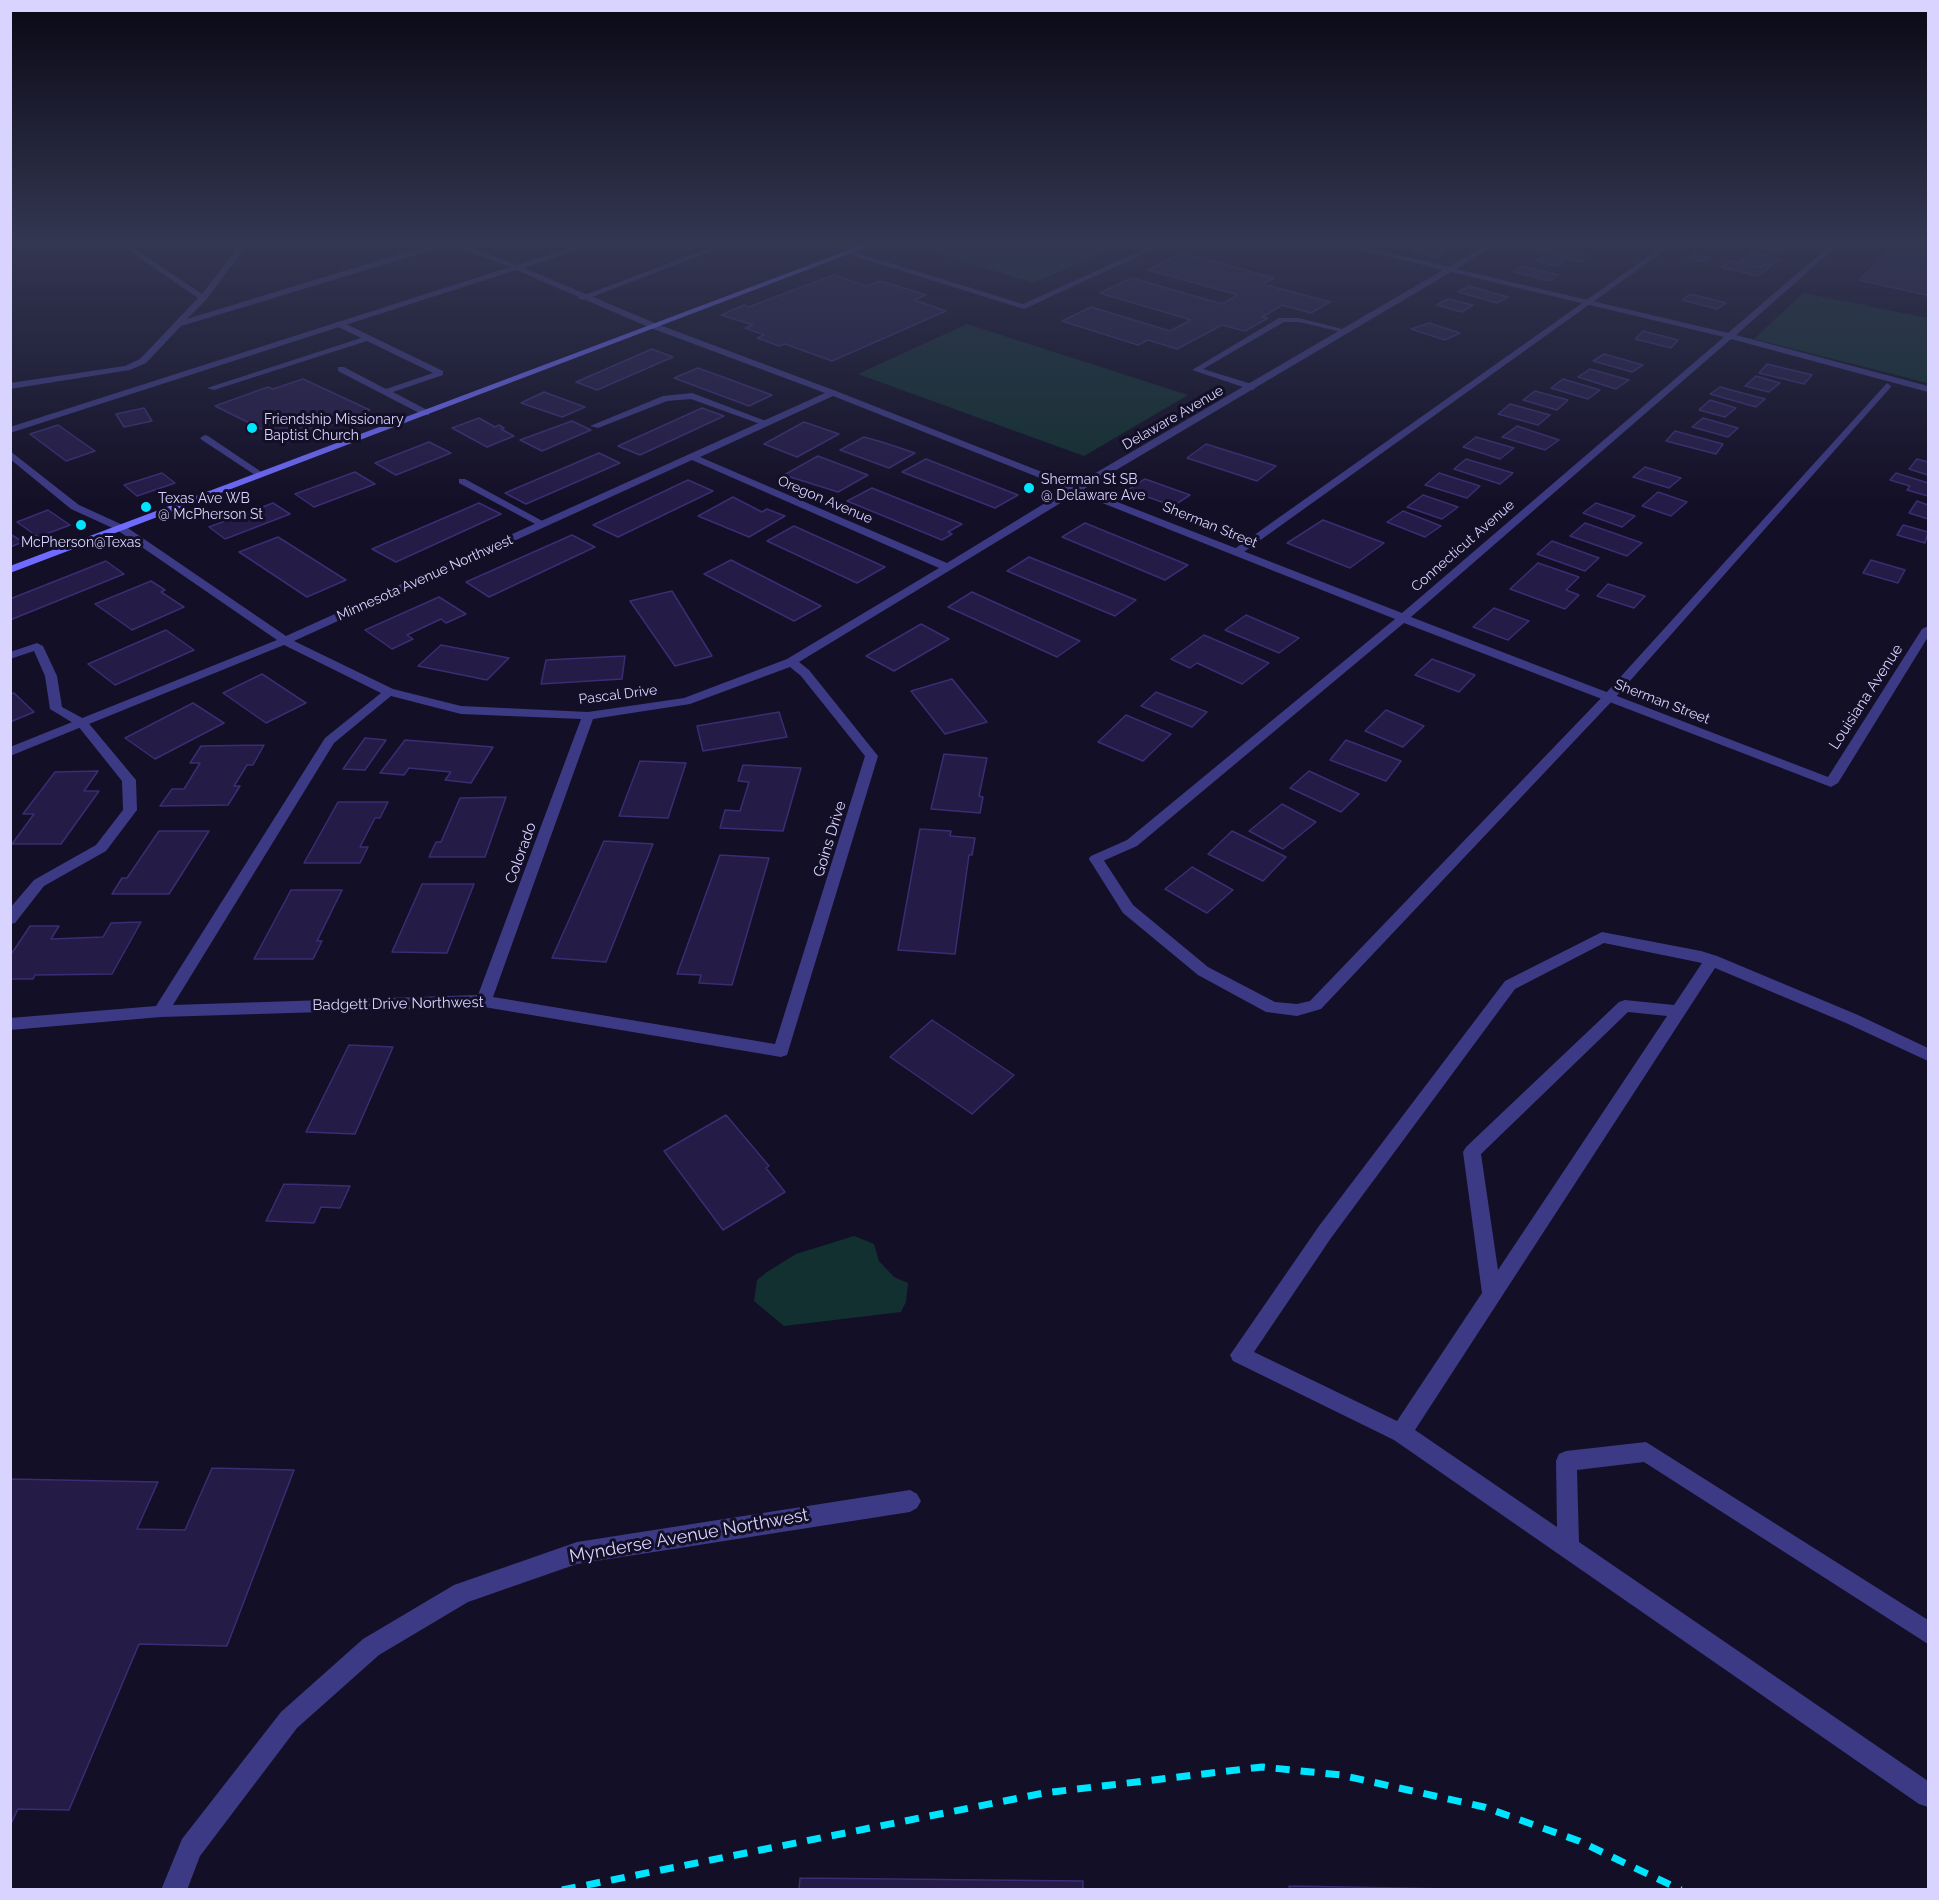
<!DOCTYPE html>
<style>
body{margin:0}
#map{position:relative;width:1939px;height:1900px;overflow:hidden;background:#130f26;font-family:Raleway,sans-serif}
canvas{display:block}
.frame{position:absolute;inset:0;border:12px solid #d9d4ff;pointer-events:none}
</style>
<div id="map">
<canvas width="1939" height="1900"></canvas>
<div class="frame"></div>
</div>
<script>
const g = document.querySelector('canvas').getContext('2d');
g.lineJoin = 'round';
function fill(path, color) {
  g.fillStyle = color;
  g.fill(path, 'evenodd');
}
function toPath(rows) {
  const path = new Path2D();
  for (const r of rows) {
    path.moveTo(r[0], r[1]);
    for (let i = 2; i < r.length; i += 2) path.lineTo(r[i], r[i + 1]);
  }
  return path;
}
function trace(path, color, width, dash) {
  g.strokeStyle = color;
  g.lineWidth = width;
  g.lineCap = dash ? 'butt' : 'round';
  g.setLineDash(dash || []);
  g.stroke(path);
}
function drawText(font, color, halo, rows, align = 'center') {
  g.font = font + ' Raleway,sans-serif';
  g.lineWidth = 6;
  g.setLineDash([]);
  g.textBaseline = 'middle';
  g.strokeStyle = halo;
  g.fillStyle = color;
  for (const [text, x, y, turn = 0] of rows) {
    g.save();
    g.translate(x, y);
    g.rotate((+turn || 0) * Math.PI / 180);
    g.textAlign = isNaN(turn) ? turn : align;
    if (halo) g.strokeText(text, 0, 0);
    g.fillText(text, 0, 0);
    g.restore();
  }
}
fill(toPath([
 [925,241,1130,241,1033,283,913,246],
 [1803,293,1928,318,1928,383,1754,339],
 [967,324,1188,395,1084,456,858,374],
 [854,1236,874,1244,879,1261,894,1277,908,1283,906,1302,901,1312,784,1326,754,1301,757,1280,767,1272,796,1254]
]), '#12302f');
const building = toPath([
 [659,241,711,241,713,242,686,251,659,241],
 [1911,241,1928,241,1928,292,1926,295,1859,280,1900,242,1911,241],
 [1759,242,1788,248,1780,254,1751,247,1759,242],
 [1414,243,1447,251,1437,257,1411,251,1415,248,1408,247,1414,243],
 [1547,245,1591,256,1581,262,1536,251,1547,245],
 [1752,252,1780,259,1770,266,1741,260,1752,252],
 [1183,253,1274,278,1263,284,1330,302,1311,313,1282,305,1262,317,1268,318,1245,331,1222,325,1177,349,1148,340,1138,345,1062,321,1091,307,1170,331,1191,320,1100,293,1132,278,1222,304,1238,295,1148,270,1183,253],
 [1695,254,1711,258,1703,262,1687,258,1695,254],
 [1545,256,1564,261,1555,266,1536,261,1545,256],
 [1730,261,1755,266,1769,268,1758,276,1721,267,1730,261],
 [1522,266,1559,275,1550,281,1513,272,1522,266],
 [833,275,867,286,881,281,926,295,914,300,946,311,832,361,785,344,779,346,757,338,764,335,745,328,753,325,721,315,744,305,749,307,833,275],
 [1469,286,1508,297,1497,303,1458,292,1469,286],
 [1690,294,1726,303,1717,309,1682,300,1690,294],
 [1448,299,1473,305,1462,312,1436,305,1448,299],
 [1429,323,1460,333,1445,340,1411,329,1429,323],
 [1643,331,1678,340,1671,348,1635,339,1643,331],
 [652,349,673,357,597,390,576,382,652,349],
 [1604,354,1643,365,1632,372,1593,361,1604,354],
 [1767,364,1812,375,1804,384,1759,373,1767,364],
 [698,368,772,395,749,406,674,378,698,368],
 [1590,369,1629,380,1616,389,1578,377,1590,369],
 [1756,376,1780,383,1769,392,1745,386,1756,376],
 [303,379,370,410,288,442,215,406,268,387,273,389,303,379],
 [1563,379,1600,390,1588,399,1551,388,1563,379],
 [1720,387,1765,399,1756,407,1710,394,1720,387],
 [1535,391,1568,400,1557,410,1523,400,1535,391],
 [544,392,585,407,562,417,521,403,544,392],
 [1710,400,1736,408,1725,417,1699,410,1710,400],
 [1510,404,1550,415,1538,425,1498,414,1510,404],
 [144,408,152,421,124,427,116,414,144,408],
 [702,408,724,416,640,455,618,446,702,408],
 [479,418,495,427,499,425,504,428,501,429,514,436,487,447,452,428,479,418],
 [1703,418,1738,428,1728,437,1692,427,1703,418],
 [572,421,591,430,542,451,520,440,572,421],
 [804,422,839,434,797,457,764,444,804,422],
 [58,425,95,451,66,461,30,434,58,425],
 [1517,426,1559,440,1545,450,1502,437,1517,426],
 [1675,431,1723,444,1716,454,1666,441,1675,431],
 [864,437,882,442,915,453,889,468,840,450,864,437],
 [1476,437,1514,448,1500,459,1463,447,1476,437],
 [429,442,451,453,396,475,375,463,429,442],
 [1206,444,1276,466,1257,481,1187,458,1206,444],
 [599,453,620,463,526,504,505,493,599,453],
 [818,456,868,475,838,492,784,475,818,456],
 [926,459,1018,495,995,508,902,472,926,459],
 [1466,459,1513,473,1500,484,1454,469,1466,459],
 [1917,459,1928,462,1928,475,1909,469,1917,459],
 [1645,467,1681,478,1669,488,1633,477,1645,467],
 [355,472,375,484,314,507,295,494,355,472],
 [162,473,175,483,137,496,124,485,162,473],
 [1439,473,1480,486,1467,498,1425,485,1439,473],
 [1896,473,1928,483,1928,496,1907,490,1910,486,1890,480,1896,473],
 [1145,479,1190,495,1173,506,1128,490,1145,479],
 [688,480,713,491,618,537,593,525,688,480],
 [872,488,962,524,948,532,952,534,942,540,847,501,872,488],
 [1658,492,1687,502,1671,516,1642,506,1658,492],
 [1423,495,1458,507,1442,519,1407,507,1423,495],
 [733,497,762,512,767,509,785,516,749,537,698,516,733,497],
 [1917,501,1928,505,1928,519,1909,513,1917,501],
 [273,503,290,514,225,539,209,527,273,503],
 [479,503,501,514,396,562,372,549,479,503],
 [1596,503,1635,516,1622,527,1583,513,1596,503],
 [48,510,70,525,38,537,17,522,48,510],
 [1403,511,1441,526,1425,537,1387,522,1403,511],
 [1323,520,1384,543,1350,568,1287,543,1323,520],
 [1085,523,1188,565,1165,580,1062,537,1085,523],
 [1585,523,1642,543,1627,556,1570,536,1585,523],
 [1903,525,1928,532,1925,543,1897,535,1903,525],
 [794,526,885,567,857,583,767,541,794,526],
 [10,534,23,542,10,547,10,534],
 [572,535,595,547,489,597,466,582,572,535],
 [278,537,346,580,307,597,239,552,278,537],
 [1552,541,1599,558,1585,571,1537,554,1552,541],
 [1029,557,1089,581,1136,600,1115,616,1007,571,1029,557],
 [731,560,821,606,794,621,704,574,731,560],
 [1871,560,1905,570,1898,583,1863,573,1871,560],
 [106,561,124,574,10,620,10,599,106,561],
 [1538,563,1579,577,1566,590,1579,595,1565,609,1510,589,1538,563],
 [151,581,165,590,161,592,184,607,132,630,95,604,151,581],
 [1608,584,1645,596,1634,608,1597,596,1608,584],
 [672,591,712,656,675,666,630,601,672,591],
 [972,592,1080,641,1057,657,948,607,972,592],
 [439,597,466,614,446,623,441,619,407,635,413,639,392,649,365,630,439,597],
 [1494,608,1529,621,1508,640,1473,627,1494,608],
 [1246,615,1299,638,1279,653,1225,630,1246,615],
 [921,624,949,639,894,671,866,656,921,624],
 [166,630,194,650,115,685,88,664,166,630],
 [1204,635,1269,663,1242,684,1197,663,1190,668,1171,659,1204,635],
 [441,645,509,658,487,680,418,666,441,645],
 [625,656,622,679,541,684,546,660,625,656],
 [1432,659,1475,675,1459,692,1415,675,1432,659],
 [262,674,306,703,266,723,223,693,262,674],
 [952,679,987,722,945,734,911,691,952,679],
 [1156,692,1207,712,1192,727,1141,706,1156,692],
 [14,693,34,712,10,722,10,694,14,693],
 [193,703,224,723,155,759,125,738,193,703],
 [1386,710,1424,726,1403,747,1365,731,1386,710],
 [779,712,787,737,703,751,697,726,779,712],
 [1126,715,1171,734,1143,761,1098,742,1126,715],
 [365,738,386,740,365,770,343,769,365,738],
 [405,740,493,747,471,783,445,780,451,772,409,768,404,775,380,773,405,740],
 [1346,740,1401,761,1386,781,1330,760,1346,740],
 [264,745,253,765,247,765,234,786,240,786,228,805,160,806,172,789,184,789,200,763,190,763,201,746,264,745],
 [944,754,987,758,979,796,983,797,980,813,931,809,944,754],
 [640,761,686,763,668,818,619,816,640,761],
 [743,765,801,768,783,831,720,828,725,810,740,811,749,782,738,781,743,765],
 [98,771,84,791,99,791,61,844,12,844,34,814,23,814,55,772,98,771],
 [1309,771,1359,794,1341,812,1290,788,1309,771],
 [506,797,485,857,429,857,436,842,441,842,460,798,506,797],
 [338,802,388,802,380,818,375,818,360,847,368,847,360,863,304,863,338,802],
 [1282,804,1316,822,1283,849,1249,831,1282,804],
 [920,829,951,831,950,836,975,838,972,855,969,855,955,954,898,950,920,829],
 [159,831,209,831,169,894,112,894,122,878,127,878,159,831],
 [1232,831,1286,857,1263,881,1208,854,1232,831],
 [604,841,653,844,606,962,552,958,604,841],
 [720,855,769,858,732,985,699,983,701,975,677,974,720,855],
 [1192,867,1233,890,1207,913,1165,889,1192,867],
 [422,884,474,884,447,953,392,952,422,884],
 [291,890,342,890,317,941,322,941,313,959,254,959,291,890],
 [141,922,112,974,35,975,33,979,10,979,10,956,30,926,59,926,51,939,103,937,111,923,141,922],
 [932,1020,1014,1075,972,1114,890,1057,932,1020],
 [349,1045,393,1047,355,1134,306,1132,349,1045],
 [726,1115,769,1166,766,1168,785,1192,723,1230,664,1151,726,1115],
 [284,1184,350,1186,340,1208,321,1207,314,1223,266,1221,284,1184],
 [212,1468,294,1470,227,1646,139,1644,69,1810,18,1809,10,1826,10,1479,158,1482,137,1529,185,1530,212,1468],
 [800,1878,1083,1881,1083,1890,799,1890,800,1878],
 [1289,1886,1507,1890,1290,1890,1289,1886]
]);
fill(building, '#241b47');
trace(building, '#3b2d73', 1.5);
fill(toPath([
 [728,241,738,241,584,300,577,298,728,241],
 [1162,241,1171,241,1024,309,844,253,851,251,1023,304,1162,241],
 [1670,241,1678,241,1241,554,1233,554,1233,550,1670,241],
 [1279,318,1299,318,1350,331,1346,333,1299,322,1284,322,1203,369,1255,385,1255,389,1252,390,1192,370,1279,318],
 [336,322,342,322,443,371,443,375,393,392,429,411,429,415,423,415,338,371,338,367,344,367,386,389,433,373,367,341,214,390,207,388,361,338,336,326,336,322],
 [1887,383,1891,386,1890,388,1613,700,1321,1009,1297,1016,1266,1012,1198,975,1123,913,1089,859,1091,856,1101,856,1133,905,1208,967,1275,1002,1297,1004,1310,1001,1605,694,1887,383],
 [692,393,771,423,763,425,691,399,667,401,598,428,590,426,663,396,692,393],
 [205,435,208,436,266,475,258,477,202,440,200,438,205,435],
 [459,479,465,479,548,524,539,526,459,483,459,479],
 [37,643,43,646,57,676,62,707,86,720,136,780,137,810,106,851,44,886,15,923,10,924,10,908,34,880,96,845,123,810,122,781,78,726,50,709,45,676,34,651,10,659,10,652,37,643],
 [1602,932,1701,951,1717,956,1858,1015,1928,1048,1928,1061,1846,1023,1715,968,1415,1430,1557,1527,1556,1461,1559,1454,1566,1451,1646,1442,1928,1620,1928,1644,1644,1462,1577,1470,1579,1542,1928,1781,1928,1807,1919,1804,1394,1440,1233,1361,1230,1355,1319,1226,1505,981,1602,932],
 [1604,943,1702,963,1674,1005,1625,1000,1619,1002,1466,1147,1463,1152,1482,1293,1397,1421,1254,1352,1331,1238,1515,989,1604,943],
 [1628,1012,1667,1016,1498,1270,1481,1154,1628,1012]
]), '#3d3a85');
fill(toPath([
 [115,241,123,241,202,294,243,241,250,241,206,300,187,319,442,241,453,241,517,265,592,241,603,241,524,268,657,324,836,391,1075,485,1443,270,1325,241,1338,241,1449,267,1493,241,1502,241,1456,269,1728,333,1835,241,1843,241,1736,335,1928,386,1928,392,1731,339,1411,617,1828,777,1922,629,1928,626,1928,637,1838,783,1831,787,1404,623,1137,846,1096,864,1091,862,1089,859,1091,856,1127,840,1395,619,1077,493,799,662,809,670,878,756,787,1055,781,1057,484,1007,161,1017,10,1030,10,1018,156,1006,325,738,381,693,284,645,10,756,10,747,277,640,117,530,71,509,10,459,10,451,79,505,125,526,286,636,825,393,651,328,516,270,10,433,10,427,510,267,449,245,181,326,146,363,130,370,10,389,10,383,125,366,140,359,198,298,115,241],
 [1451,272,1724,337,1402,613,1084,489,1451,272],
 [833,396,1068,489,947,563,700,457,833,396],
 [692,460,939,568,787,659,684,698,588,712,461,706,393,689,294,641,692,460],
 [790,667,801,676,865,756,775,1044,493,997,593,719,690,704,790,667],
 [391,696,461,714,581,719,478,995,173,1005,334,743,391,696],
 [910,1490,917,1494,921,1501,917,1508,910,1512,577,1564,468,1602,379,1655,297,1728,200,1856,187,1890,161,1890,182,1839,281,1712,363,1639,454,1585,577,1542,910,1490]
]), '#3d3a85');
fill(toPath([
 [873,241,883,241,10,573,10,566,873,241]
]), '#6f6bff');
trace(toPath([
 [562,1890,1044,1793,1262,1767,1341,1775,1484,1807,1579,1841,1681,1890]
]), '#00e5ff', 7, [14, 11]);
const sky = g.createLinearGradient(0, 0, 0, 507);
sky.addColorStop(0, '#0a0815');
sky.addColorStop(0.48, '#333752');
sky.addColorStop(1, '#33375200');
g.fillStyle = sky;
g.fillRect(0, 0, 1939, 507);
for (const [x, y, r, color] of [
 [252,428,6,"#00e5ff"],
 [1029,488,6,"#00e5ff"],
 [146,507,6,"#00e5ff"],
 [81,525,6,"#00e5ff"]
]) {
  const dot = new Path2D();
  dot.arc(x, y, r, 0, 2 * Math.PI);
  g.fillStyle = color;
  g.fill(dot);
  trace(dot, '#130f26', 2);
}
drawText('14px', '#d9d4ff', '#130f26', [
 ["Delaware Avenue",1173,418,-30],
 ["Oregon Avenue",825,500,23],
 ["Sherman Street",1210,525,22],
 ["Connecticut Avenue",1463,546,-41],
 ["Minnesota Avenue Northwest",425,578,-24],
 ["Pascal Drive",618,695,-7],
 ["Sherman Street",1662,702,21]
]);
drawText('14px', '#d9d4ff', '#130f26', [
 ["Friendship Missionary",264,420],
 ["Baptist Church",264,436],
 ["Sherman St SB",1041,480],
 ["@ Delaware Ave",1041,496],
 ["Texas Ave WB",158,499],
 ["@ McPherson St",158,515],
 ["McPherson@Texas",81,543,"center"]
], 'left');
drawText('15px', '#d9d4ff', '#130f26', [
 ["Louisiana Avenue",1866,697,-57],
 ["Goins Drive",830,839,-73],
 ["Colorado",521,853,-70],
 ["Badgett Drive Northwest",398,1004,-1]
]);
drawText('18px', '#d9d4ff', '#130f26', [
 ["Mynderse Avenue Northwest",689,1536,-10]
]);
</script>
